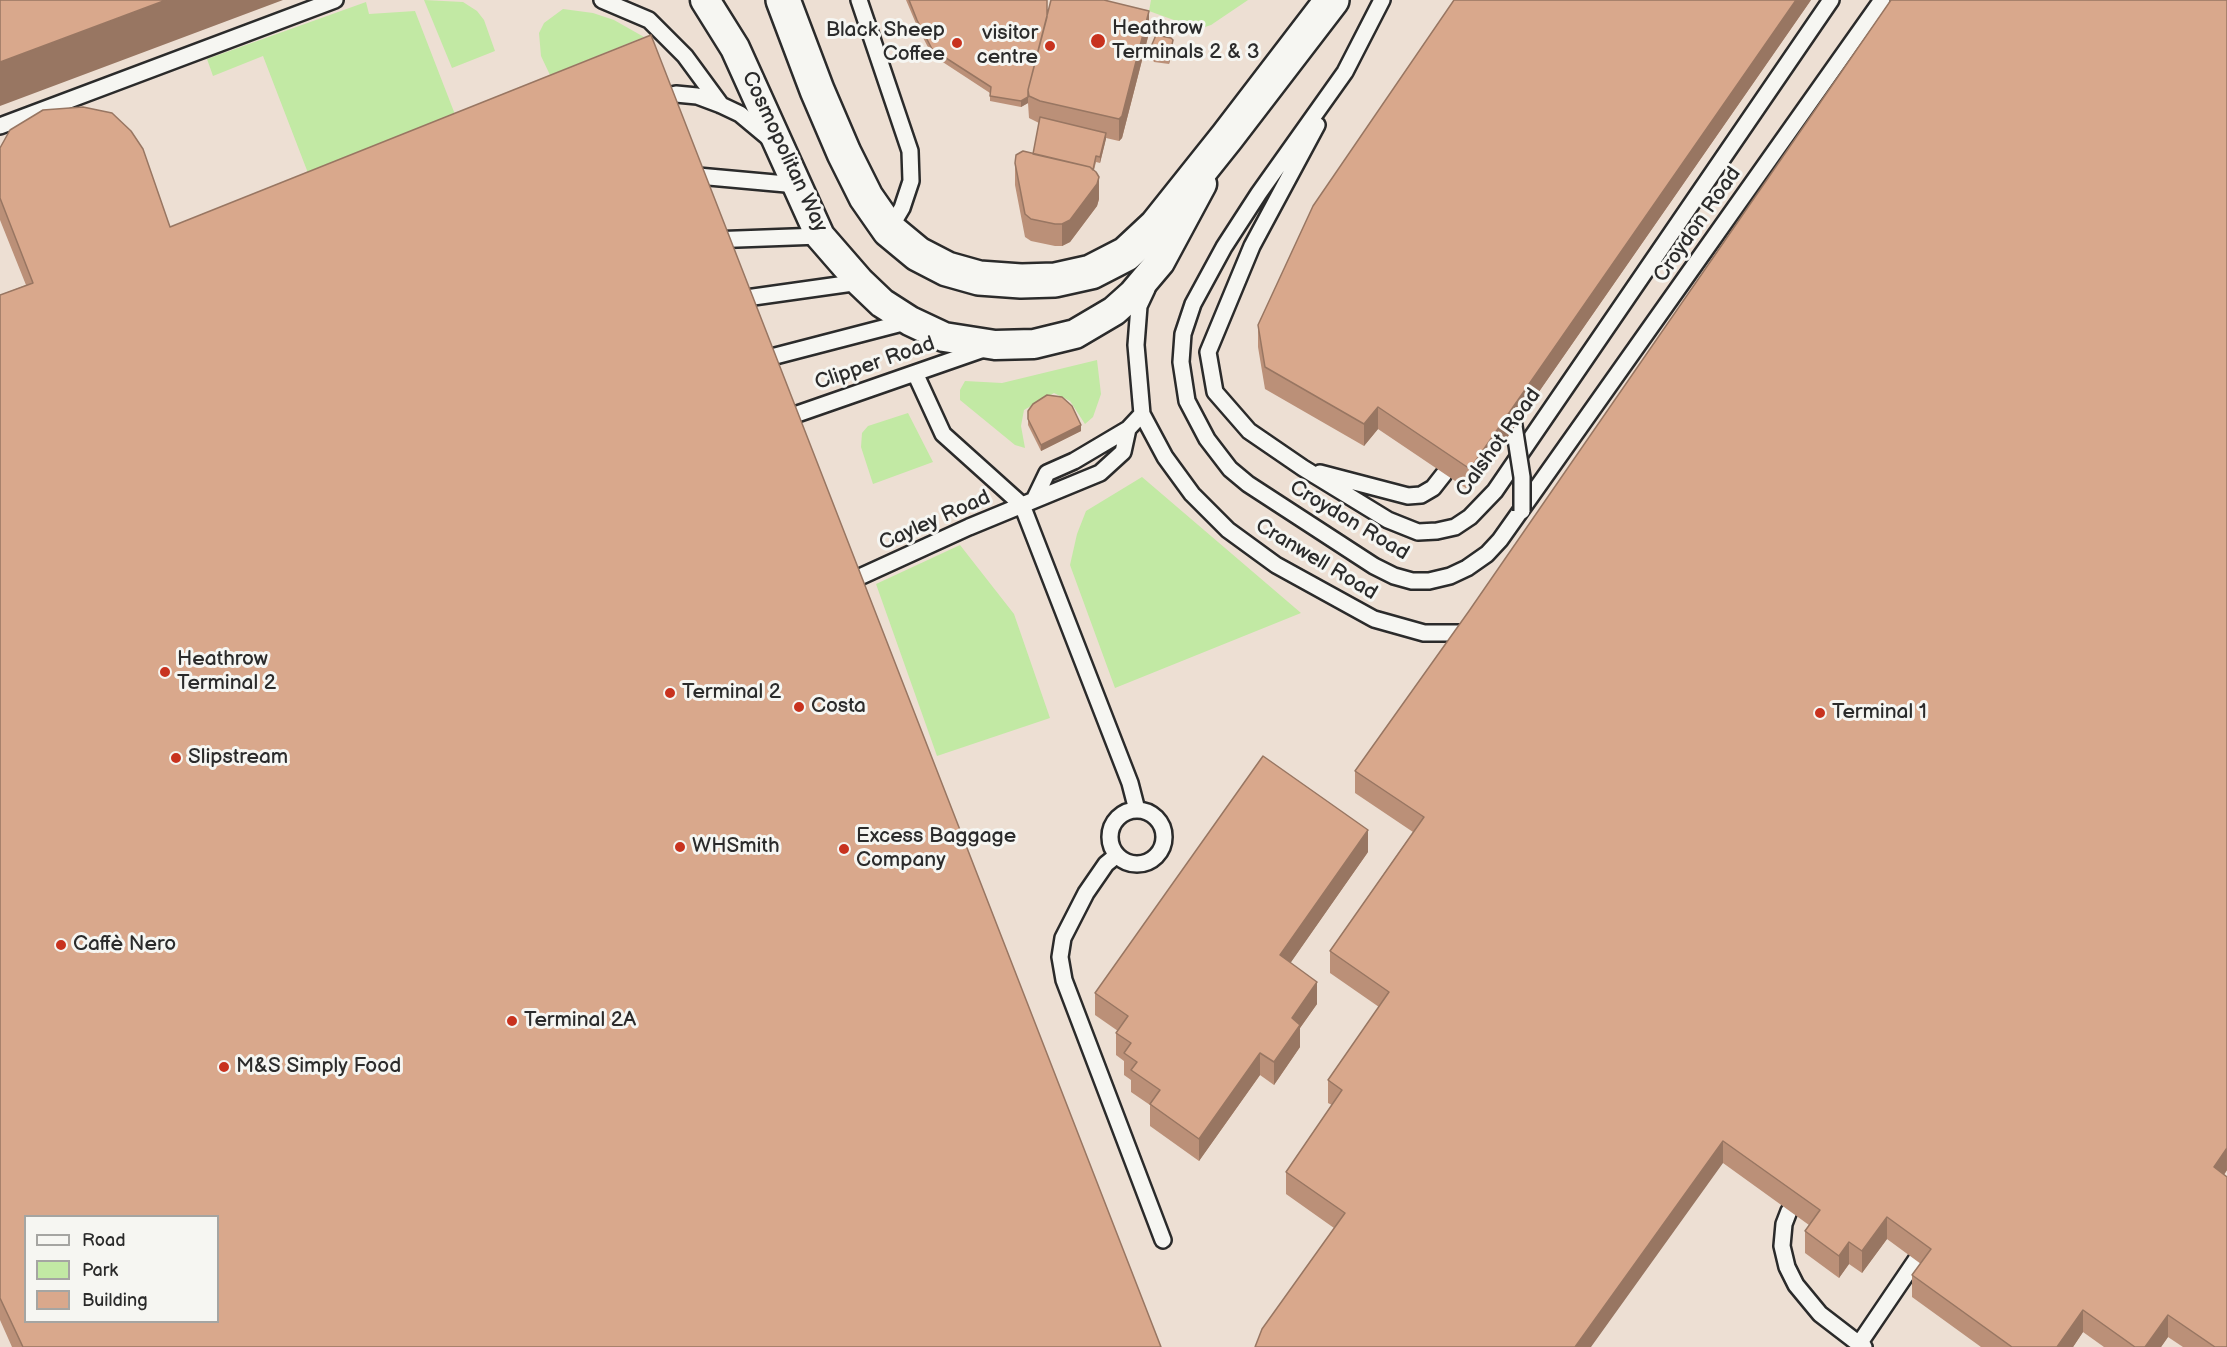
<!DOCTYPE html>
<meta charset="utf-8">
<style>
body{margin:0}
#map{position:relative;width:2227px;height:1347px;overflow:hidden;background:#f6f6f2;font-family:"Balsamiq Sans",sans-serif}
canvas{display:block}
.legend{position:absolute;left:24px;top:1215px;width:195px;height:108px;box-sizing:border-box;background:#f6f6f2;border:2px solid #a5a5a2;margin:0;padding:8px 10px;list-style:none;font-size:18px;color:#2b2b2b}
.legend li{display:flex;align-items:center;gap:12px;height:30px}
.legend b{width:30px;border:2px solid #a5a5a2}
</style>
<div id="map">
<canvas width="2227" height="1347"></canvas>
<ul class="legend">
<li><b style="height:8px;background:#f6f6f2"></b>Road</li>
<li><b style="height:16px;background:#c2e9a4"></b>Park</li>
<li><b style="height:16px;background:#d9a88c"></b>Building</li>
</ul>
</div>
<script>
const g = document.querySelector('canvas').getContext('2d');
g.lineJoin = 'round';
function fill(path, color) {
  g.fillStyle = color;
  g.fill(path, 'evenodd');
}
function toPath(rows) {
  const path = new Path2D();
  for (const r of rows) {
    if (r.length === 3) {
      path.moveTo(r[0] + r[2], r[1]);
      path.arc(r[0], r[1], r[2], 0, 2 * Math.PI);
      continue;
    }
    path.moveTo(r[0], r[1]);
    for (let i = 2; i < r.length; i += 2) path.lineTo(r[i], r[i + 1]);
  }
  return path;
}
function trace(path, color, width, dash) {
  g.strokeStyle = color;
  g.lineWidth = width;
  g.lineCap = dash ? 'butt' : 'round';
  g.setLineDash(dash || []);
  g.stroke(path);
}
function drawText(font, color, halo, rows, align = 'center') {
  g.font = font + ' "Balsamiq Sans",sans-serif';
  g.lineWidth = 6;
  g.setLineDash([]);
  g.textBaseline = 'middle';
  g.strokeStyle = halo;
  g.fillStyle = color;
  for (const [text, x, y, turn = 0] of rows) {
    g.save();
    g.translate(x, y);
    g.rotate((+turn || 0) * Math.PI / 180);
    g.textAlign = isNaN(turn) ? turn : align;
    if (halo) g.strokeText(text, 0, 0);
    g.fillText(text, 0, 0);
    g.restore();
  }
}
fill(toPath([
 [0,0,2227,0,2227,1347,0,1347],
 [26,1216,218,1216,218,1322,26,1322]
]), '#eddfd3');
fill(toPath([
 [424,0,463,2,477,11,484,20,495,51,452,68],
 [1151,0,1248,0,1211,25,1202,28,1193,27,1149,11],
 [366,2,369,14,415,11,456,117,308,173,263,56,213,76,207,59],
 [563,9,593,13,614,20,644,37,550,75,541,56,539,33,544,23],
 [1097,360,1101,394,1093,417,1085,424,1070,401,1054,393,1024,410,1021,426,1025,448,1015,445,960,400,960,390,965,381,1002,383],
 [908,413,933,462,873,484,861,447,862,433,868,426],
 [1142,477,1301,613,1115,688,1070,565,1077,534,1086,511],
 [960,545,1014,614,1050,718,937,756,876,584]
]), '#c2e9a4');
const lane = toPath([
 [602,0,649,20,685,56,721,105],
 [859,0,910,151,911,181,902,208,889,230],
 [1382,0,1345,72,1259,193,1224,247,1193,304,1183,334,1181,362,1187,401,1207,439,1230,469,1248,484,1374,566,1394,576,1412,581,1429,581,1450,576,1467,568,1487,554,1500,540,1882,0],
 [654,99,676,94,697,96,721,105,740,114,770,139],
 [1317,125,1252,246,1208,352,1215,392,1249,431,1303,468,1388,520,1418,532,1437,531,1455,527,1470,517,1495,491,1831,0],
 [0,126,335,0],
 [687,175,797,185],
 [710,240,820,236],
 [1147,289,1139,306,1136,345,1142,414,1165,457,1192,494,1228,530,1276,565,1374,619,1424,633,1469,633],
 [732,300,860,282],
 [756,361,910,321],
 [915,373,943,434,1022,505,1130,783,1137,810],
 [780,420,984,349],
 [1320,473,1408,496,1421,495,1433,488,1444,474],
 [1034,500,1047,473,1074,461,1128,429],
 [853,580,969,527,1100,473,1123,452,1128,429,1142,414],
 [1137,837,27],
 [1117,855,1106,864,1086,893,1063,938,1060,957,1064,980,1163,1240],
 [1789,1211,1784,1224,1782,1246,1787,1267,1796,1285,1820,1314,1859,1344],
 [1864,1347,1859,1344,1916,1260]
]);
const street = toPath([
 [705,0,735,48,820,236,860,282,882,303,910,321,944,337,995,345,1034,344,1075,334,1114,311,1133,294,1160,262,1202,184]
]);
const secondary = toPath([
 [783,0,817,90,844,153,866,197,889,230,918,254,947,269,979,278,1021,281,1055,280,1091,272,1126,254,1156,226,1227,137,1332,0]
]);
trace(lane, '#2b2b2b', 20);
trace(street, '#2b2b2b', 33);
trace(secondary, '#2b2b2b', 38);
trace(lane, '#f6f6f2', 15);
trace(street, '#f6f6f2', 28);
trace(secondary, '#f6f6f2', 33);
const laneBridge = toPath([
 [1511,407,1522,477,1522,511]
]);
trace(laneBridge, '#2b2b2b', 20, []);
trace(laneBridge, '#f6f6f2', 15);
fill(toPath([
 [906,0,1047,0,1047,17,1149,33,1122,138,1119,141,1106,138,1100,163,1096,162,1094,170,1099,199,1097,206,1070,242,1062,246,1055,246,1031,241,1025,237,1015,185,1015,163,1033,154,1039,123,1029,118,1028,103,1021,107,990,101,990,93,932,55,917,26],
 [1811,0,1470,491,1378,429,1364,446,1265,389,1258,347,1258,325],
 [2227,0,2227,1170,2224,1175,2227,1347,2183,1347,2168,1337,2161,1347,2104,1347,2083,1332,2073,1347,1981,1347,1912,1297,1912,1275,1921,1264,1887,1239,1862,1273,1849,1264,1839,1278,1805,1253,1805,1231,1809,1225,1723,1163,1334,1228,1286,1194,1286,1172,1332,1105,1328,1103,1328,1080,1379,1007,1330,973,1330,951,1413,832,1355,793,1355,771],
 [1173,46,1169,64,1154,62,1150,55,1150,49],
 [0,150,170,227,1161,1347,12,1347,0,1320,0,295,26,285,0,220],
 [1028,411,1081,431,1041,451,1028,425],
 [1368,852,1290,963,1317,1004,1300,1028,1300,1047,1274,1085,1260,1075,1199,1161,1150,1126,1150,1105,1131,1092,1131,1080,1124,1075,1124,1061,1116,1055,1116,1033,1118,1031,1095,1015,1095,993]
]), '#bb9078');
fill(toPath([
 [166,0,283,0,0,106,0,62],
 [1796,0,1811,0,1470,491,1470,469],
 [1149,11,1149,33,1122,138,1119,141,1119,119],
 [1173,40,1173,46,1169,64,1169,58],
 [1028,97,1028,103,1021,107,1021,101],
 [1106,133,1106,139,1100,163,1100,157],
 [1099,177,1099,199,1097,206,1070,242,1062,246,1062,224],
 [1378,407,1378,429,1364,446,1364,424],
 [1081,425,1081,431,1041,451,1041,445],
 [1368,830,1368,852,1280,978,1280,955],
 [1317,982,1317,1004,1300,1028,1300,1047,1274,1085,1274,1062,1292,1018],
 [1260,1053,1260,1075,1199,1161,1199,1139],
 [1723,1141,1723,1163,1591,1347,1575,1347],
 [2227,1148,2227,1170,2214,1189,2214,1167],
 [1887,1217,1887,1239,1862,1273,1862,1251],
 [1849,1242,1849,1264,1839,1278,1839,1256],
 [2083,1310,2083,1332,2073,1347,2057,1347],
 [2168,1315,2168,1337,2161,1347,2145,1347]
]), '#987662');
const building = toPath([
 [0,0,166,0,0,62,0,0],
 [909,0,1047,0,1047,17,1028,90,1028,97,1021,101,990,96,991,87,932,49,917,20,909,0],
 [1051,0,1104,0,1149,11,1122,116,1119,119,1040,101,1029,96,1028,90,1051,0],
 [1454,0,1796,0,1470,469,1378,407,1364,424,1265,367,1258,325,1313,206,1454,0],
 [1891,0,2227,0,2227,1148,2214,1167,2227,1177,2227,1347,2215,1347,2168,1315,2145,1347,2135,1347,2083,1310,2057,1347,2012,1347,1912,1275,1931,1249,1887,1217,1862,1251,1849,1242,1839,1256,1805,1231,1820,1210,1723,1141,1575,1347,1255,1347,1262,1329,1345,1213,1286,1172,1342,1090,1328,1080,1389,992,1330,951,1424,817,1355,771,1469,611,1891,0],
 [651,35,1161,1347,23,1347,0,1298,0,295,33,283,0,198,0,148,10,130,43,110,83,107,112,113,131,131,143,149,170,227,651,35],
 [26,1216,218,1216,218,1322,26,1322,26,1216],
 [1156,35,1171,38,1173,40,1169,58,1154,56,1150,49,1156,35],
 [1040,117,1106,133,1100,157,1096,156,1093,170,1090,167,1033,154,1040,117],
 [1023,151,1090,167,1096,172,1099,177,1097,184,1070,220,1062,224,1055,224,1031,219,1025,214,1015,163,1016,155,1023,151],
 [1047,395,1062,397,1072,406,1081,425,1041,445,1028,419,1028,411,1033,404,1047,395],
 [1263,756,1368,830,1280,955,1317,982,1292,1018,1300,1025,1274,1062,1260,1053,1199,1139,1150,1104,1160,1090,1131,1070,1137,1062,1124,1053,1131,1043,1116,1033,1128,1016,1095,993,1263,756]
]);
fill(building, '#d9a88c');
trace(building, '#987662', 1.5);
for (const [x, y, r, color] of [
 [1098,41,8,"#c8321e"],
 [957,43,6,"#c8321e"],
 [1050,46,6,"#c8321e"],
 [165,672,6,"#c8321e"],
 [670,693,6,"#c8321e"],
 [799,707,6,"#c8321e"],
 [1820,713,6,"#c8321e"],
 [176,758,6,"#c8321e"],
 [680,847,6,"#c8321e"],
 [844,849,6,"#c8321e"],
 [61,945,6,"#c8321e"],
 [512,1021,6,"#c8321e"],
 [224,1067,6,"#c8321e"]
]) {
  const dot = new Path2D();
  dot.arc(x, y, r, 0, 2 * Math.PI);
  g.fillStyle = color;
  g.fill(dot);
  trace(dot, '#f6f6f2', 2);
}
drawText('21px', '#2b2b2b', '#f6f6f2', [
 ["Heathrow",1112,29],
 ["Terminals 2 & 3",1112,53],
 ["Black Sheep",945,31,"right"],
 ["Coffee",945,55,"right"],
 ["visitor",1038,34,"right"],
 ["centre",1038,58,"right"],
 ["Heathrow",177,660],
 ["Terminal 2",177,684],
 ["Terminal 2",682,693],
 ["Costa",811,707],
 ["Terminal 1",1832,713],
 ["Slipstream",188,758],
 ["Excess Baggage",856,837],
 ["Company",856,861],
 ["WHSmith",692,847],
 ["Caffè Nero",73,945],
 ["Terminal 2A",524,1021],
 ["M&S Simply Food",236,1067]
], 'left');
drawText('21px', '#2b2b2b', '#f6f6f2', [
 ["Cosmopolitan Way",784,152,65],
 ["Croydon Road",1698,225,-55],
 ["Clipper Road",875,364,-19],
 ["Calshot Road",1499,443,-54],
 ["Cayley Road",935,521,-24],
 ["Croydon Road",1349,521,31],
 ["Cranwell Road",1316,560,31]
]);
</script>
